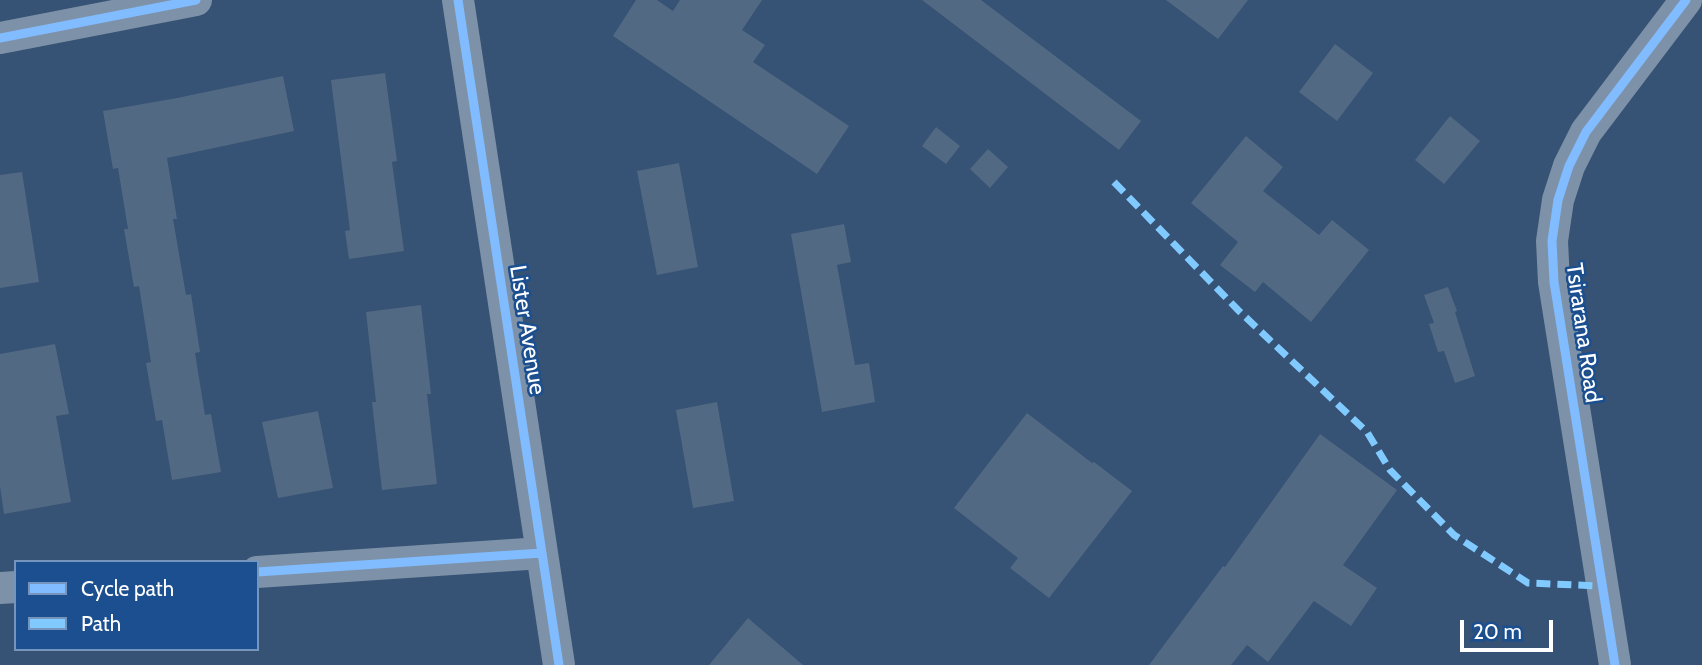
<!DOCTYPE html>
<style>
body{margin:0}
#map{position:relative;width:1702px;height:665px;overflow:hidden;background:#365274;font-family:Cabin,sans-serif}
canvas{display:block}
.legend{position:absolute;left:14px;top:560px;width:245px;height:91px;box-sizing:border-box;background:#1b4f8f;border:2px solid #7695bc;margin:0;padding:9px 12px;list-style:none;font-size:21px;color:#fff}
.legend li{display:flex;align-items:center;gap:14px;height:35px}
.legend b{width:35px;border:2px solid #7695bc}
.scale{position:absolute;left:1460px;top:620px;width:93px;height:32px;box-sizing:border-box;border:4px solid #fff;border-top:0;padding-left:9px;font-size:21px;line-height:24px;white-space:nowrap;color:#fff;-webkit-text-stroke:5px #1b4f8f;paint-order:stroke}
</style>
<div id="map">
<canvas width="1702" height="665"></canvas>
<ul class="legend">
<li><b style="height:9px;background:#80bcff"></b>Cycle path</li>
<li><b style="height:9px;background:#80caff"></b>Path</li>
</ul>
<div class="scale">20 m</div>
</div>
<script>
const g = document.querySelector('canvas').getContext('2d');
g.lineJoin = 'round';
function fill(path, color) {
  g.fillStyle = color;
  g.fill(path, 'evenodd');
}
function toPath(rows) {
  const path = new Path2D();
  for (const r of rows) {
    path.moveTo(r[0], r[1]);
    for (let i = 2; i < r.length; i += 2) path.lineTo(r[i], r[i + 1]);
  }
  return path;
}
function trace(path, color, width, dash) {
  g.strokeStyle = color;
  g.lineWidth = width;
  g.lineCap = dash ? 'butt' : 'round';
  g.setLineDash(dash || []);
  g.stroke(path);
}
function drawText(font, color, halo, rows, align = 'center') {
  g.font = font + ' Cabin,sans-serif';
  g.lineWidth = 5;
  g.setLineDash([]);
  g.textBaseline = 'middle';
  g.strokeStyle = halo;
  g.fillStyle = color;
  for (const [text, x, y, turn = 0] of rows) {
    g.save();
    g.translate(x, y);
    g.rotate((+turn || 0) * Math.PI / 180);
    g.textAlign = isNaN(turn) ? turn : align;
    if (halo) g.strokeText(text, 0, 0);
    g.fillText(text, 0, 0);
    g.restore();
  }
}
fill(toPath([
 [636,0,657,0,673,11,680,0,762,0,742,30,765,45,753,62,849,126,817,174,613,36],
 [922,0,981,0,1141,121,1119,150],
 [1166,0,1248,0,1218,39],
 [1335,44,1373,73,1337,121,1299,92],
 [385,73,397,161,392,162,404,251,349,259,345,231,350,230,331,80],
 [283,76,294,131,167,158,177,219,173,219,186,295,191,294,200,352,195,353,205,415,211,414,221,472,172,480,162,420,156,421,146,363,151,362,139,286,134,287,124,229,128,229,118,168,113,169,103,111,177,98],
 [1450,116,1480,141,1444,184,1415,160],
 [936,127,960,146,946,164,922,146],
 [1246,136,1283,167,1263,191,1319,235,1332,220,1369,250,1311,322,1263,282,1255,292,1220,265,1238,242,1191,203],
 [988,149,1008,167,990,188,970,169],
 [679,163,698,267,657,275,637,171],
 [22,172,39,282,0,288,0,175],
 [844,224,851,262,837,265,855,365,869,363,875,402,822,412,791,234],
 [1448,287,1457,311,1455,312,1475,376,1455,383,1444,351,1438,352,1429,324,1434,323,1424,295],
 [421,305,431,394,427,394,437,484,382,490,372,402,376,402,366,312],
 [55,344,69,414,56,416,71,502,4,514,0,486,0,354],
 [717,402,734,501,693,508,676,410],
 [318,411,333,488,278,498,262,422],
 [1027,413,1092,463,1094,462,1132,491,1049,598,1010,568,1018,558,954,508],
 [1320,434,1397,490,1343,565,1377,588,1351,626,1314,601,1268,662,1247,645,1231,665,1149,665,1223,566,1225,567],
 [748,618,803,665,709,665]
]), '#526984');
trace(toPath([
 [458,0,559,665],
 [0,38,196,0],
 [257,572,542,553],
 [0,588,16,587],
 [1615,665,1554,282,1552,241,1558,200,1569,166,1586,132,1686,0]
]), '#7d92a8', 32);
trace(toPath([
 [1114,182,1238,310,1367,432,1390,470,1454,535,1528,583,1601,586]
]), '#80caff', 7, [14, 7]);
trace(toPath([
 [458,0,559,665],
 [0,38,196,0],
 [257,572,542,553],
 [1615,665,1554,282,1552,241,1558,200,1569,166,1586,132,1686,0]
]), '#80bcff', 9);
drawText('23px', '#fff', '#1b4f8f', [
 ["Lister Avenue",527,330,81],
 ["Tsirarana Road",1583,333,82]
]);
</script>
